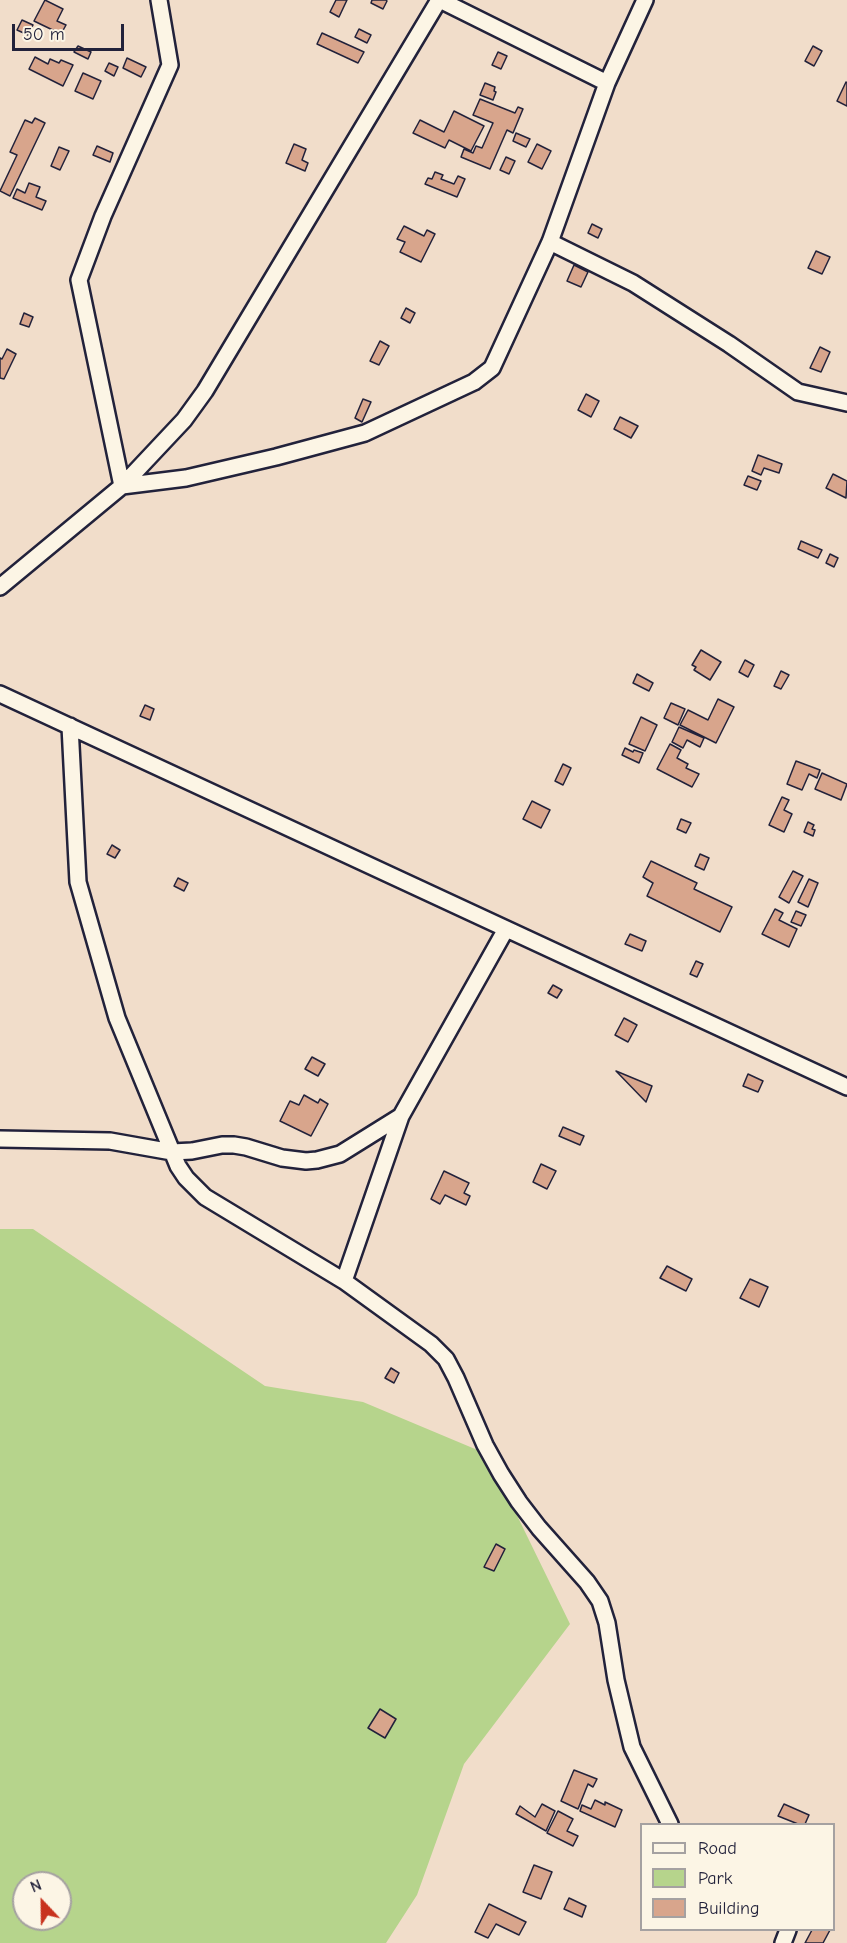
<!DOCTYPE html>
<style>
body{margin:0}
#map{position:relative;width:847px;height:1943px;overflow:hidden;background:#f1ddca;font-family:"Comic Neue",sans-serif}
canvas{display:block}
.legend{position:absolute;left:640px;top:1823px;width:195px;height:108px;box-sizing:border-box;background:#fcf5e5;border:2px solid #a5a1a1;margin:0;padding:8px 10px;list-style:none;font-size:18px;color:#22223b}
.legend li{display:flex;align-items:center;gap:12px;height:30px}
.legend b{width:30px;border:2px solid #a5a1a1}
.north{position:absolute;left:12px;top:1871px;width:60px;height:60px;box-sizing:border-box;background:#fcf5e5;border:2px solid #a5a1a1;border-radius:50%;rotate:338deg;font-size:16px;font-weight:700;line-height:24px;text-align:center;color:#22223b}
.north::after{content:'';display:block;margin:auto;width:21px;height:27px;background:#c8321e;clip-path:polygon(50% 0,100% 100%,50% 72%,0 100%)}
.scale{position:absolute;left:12px;top:24px;width:112px;height:27px;box-sizing:border-box;border:3px solid #22223b;border-top:0;padding-left:8px;font-size:18px;line-height:21px;white-space:nowrap;color:#22223b;-webkit-text-stroke:4px #fcf5e5;paint-order:stroke}
</style>
<div id="map">
<canvas width="847" height="1943"></canvas>
<ul class="legend">
<li><b style="height:8px;background:#fcf5e5"></b>Road</li>
<li><b style="height:16px;background:#b6d48c"></b>Park</li>
<li><b style="height:16px;background:#d8a58c"></b>Building</li>
</ul>
<div class="north">N</div>
<div class="scale">50 m</div>
</div>
<script>
const g = document.querySelector('canvas').getContext('2d');
g.lineJoin = 'round';
function fill(path, color) {
  g.fillStyle = color;
  g.fill(path, 'evenodd');
}
function toPath(rows) {
  const path = new Path2D();
  for (const r of rows) {
    path.moveTo(r[0], r[1]);
    for (let i = 2; i < r.length; i += 2) path.lineTo(r[i], r[i + 1]);
  }
  return path;
}
function trace(path, color, width, dash) {
  g.strokeStyle = color;
  g.lineWidth = width;
  g.lineCap = dash ? 'butt' : 'round';
  g.setLineDash(dash || []);
  g.stroke(path);
}
fill(toPath([
 [0,1229,33,1229,265,1386,363,1402,487,1454,570,1624,464,1764,417,1895,386,1943,0,1943],
 [24,1883,60,1883,60,1919,24,1919]
]), '#b6d48c');
const building = toPath([
 [45,0,63,9,57,21,66,25,61,34,34,21,45,0],
 [336,0,347,0,339,17,330,12,336,0],
 [372,0,386,0,387,1,383,9,371,3,372,0],
 [22,20,33,25,28,35,17,30,22,20],
 [359,29,371,35,367,43,355,37,359,29],
 [322,33,364,52,358,63,317,44,322,33],
 [78,46,91,52,88,59,74,52,78,46],
 [813,46,822,51,814,66,805,61,813,46],
 [498,52,507,56,501,69,492,65,498,52],
 [35,57,48,64,50,59,59,63,61,60,73,65,63,86,29,69,35,57],
 [127,58,146,67,141,77,123,68,127,58],
 [109,63,118,67,114,76,105,71,109,63],
 [83,73,101,81,93,99,75,91,83,73],
 [846,82,847,83,847,106,837,101,846,82],
 [485,83,495,87,494,91,496,92,493,100,480,95,485,83],
 [480,99,515,113,518,107,523,109,513,133,507,130,490,169,461,157,464,149,473,153,476,146,482,148,493,123,473,115,480,99],
 [454,111,484,126,471,151,449,140,445,148,413,133,420,120,444,132,454,111],
 [35,118,45,123,10,196,0,191,17,155,10,152,25,120,32,123,35,118],
 [516,133,530,139,526,147,513,141,516,133],
 [294,144,306,149,302,160,308,163,305,171,286,163,294,144],
 [537,144,551,151,542,169,528,162,537,144],
 [97,146,113,153,110,162,93,155,97,146],
 [59,147,69,151,60,170,51,166,59,147],
 [506,157,515,161,509,174,500,170,506,157],
 [435,172,443,175,441,179,454,184,458,176,465,179,457,197,425,184,428,178,432,179,435,172],
 [29,183,40,187,36,197,46,201,42,210,13,198,17,189,25,193,29,183],
 [592,224,602,229,598,238,588,233,592,224],
 [404,226,424,236,427,230,435,234,421,262,400,252,405,242,397,239,404,226],
 [816,251,830,257,822,274,808,268,816,251],
 [574,265,588,272,581,287,567,281,574,265],
 [406,308,415,313,410,323,401,318,406,308],
 [24,313,33,317,29,327,20,324,24,313],
 [380,341,389,346,379,365,370,361,380,341],
 [820,347,830,352,821,372,810,368,820,347],
 [7,349,16,354,4,379,0,378,0,358,2,359,7,349],
 [586,394,599,401,591,417,578,410,586,394],
 [363,399,371,402,362,422,355,418,363,399],
 [620,417,638,426,631,438,614,429,620,417],
 [758,455,782,464,779,473,764,468,761,475,752,471,758,455],
 [833,474,847,481,846,498,826,488,833,474],
 [748,476,761,481,757,490,744,485,748,476],
 [801,541,822,550,818,558,798,549,801,541],
 [830,554,838,558,834,567,826,563,830,554],
 [701,650,721,662,710,680,694,670,696,667,692,665,701,650],
 [745,660,754,665,748,677,739,672,745,660],
 [781,671,789,675,781,689,774,686,781,671],
 [637,674,653,683,649,691,633,683,637,674],
 [718,699,734,707,716,743,680,725,688,710,708,720,718,699],
 [671,703,685,709,678,725,664,718,671,703],
 [145,705,154,709,150,720,140,716,145,705],
 [641,717,657,725,645,751,629,744,641,717],
 [679,727,704,738,700,747,687,740,683,748,672,742,679,727],
 [670,744,681,750,677,758,688,764,686,768,699,774,692,787,657,769,670,744],
 [625,748,633,752,634,750,643,753,639,763,622,755,625,748],
 [796,761,820,770,817,778,809,774,802,790,787,784,796,761],
 [563,764,571,768,563,785,555,781,563,764],
 [822,773,847,784,841,800,815,789,822,773],
 [782,797,789,800,784,810,792,814,784,832,769,825,782,797],
 [532,801,550,810,541,828,523,819,532,801],
 [681,819,691,823,686,833,677,829,681,819],
 [808,822,814,825,812,829,815,830,813,836,804,832,808,822],
 [112,845,120,850,115,858,107,854,112,845],
 [700,854,709,858,704,870,695,866,700,854],
 [651,861,697,883,694,889,732,907,720,932,647,896,653,883,643,877,651,861],
 [793,871,803,876,789,903,779,897,793,871],
 [178,878,188,883,184,891,174,886,178,878],
 [809,879,818,883,808,907,798,902,809,879],
 [775,909,783,913,779,920,797,929,789,947,762,934,775,909],
 [796,911,806,915,801,926,791,922,796,911],
 [630,934,646,941,642,951,625,944,630,934],
 [696,961,703,964,697,977,690,974,696,961],
 [553,985,562,990,557,998,548,993,553,985],
 [624,1018,637,1025,628,1042,615,1035,624,1018],
 [312,1057,325,1064,318,1076,305,1069,312,1057],
 [616,1071,652,1086,646,1102,616,1071],
 [748,1074,763,1081,758,1092,743,1086,748,1074],
 [304,1095,318,1103,320,1099,328,1104,311,1136,280,1121,290,1101,299,1105,304,1095],
 [563,1127,584,1136,580,1145,559,1136,563,1127],
 [541,1164,556,1171,547,1189,533,1182,541,1164],
 [444,1171,469,1183,464,1193,470,1196,466,1205,445,1195,440,1204,431,1199,444,1171],
 [667,1266,692,1279,686,1291,660,1278,667,1266],
 [750,1279,768,1287,759,1307,740,1298,750,1279],
 [391,1368,399,1373,394,1383,385,1378,391,1368],
 [496,1544,505,1549,494,1571,484,1567,496,1544],
 [380,1709,396,1719,385,1738,368,1728,380,1709],
 [574,1770,597,1779,593,1787,588,1784,578,1809,561,1801,574,1770],
 [595,1800,605,1805,605,1802,622,1810,615,1827,580,1811,582,1805,591,1809,595,1800],
 [542,1804,555,1811,546,1831,516,1814,520,1806,535,1817,542,1804],
 [784,1804,809,1815,805,1824,798,1824,778,1816,784,1804],
 [558,1811,573,1819,567,1831,578,1836,573,1846,547,1833,558,1811],
 [534,1865,552,1872,541,1899,523,1892,534,1865],
 [569,1898,586,1906,582,1917,564,1909,569,1898],
 [489,1904,526,1922,519,1935,496,1924,488,1938,475,1932,489,1904],
 [812,1930,830,1930,823,1943,805,1943,812,1930]
]);
fill(building, '#d8a58c');
trace(building, '#22223b', 1.5);
const minor = toPath([
 [440,0,607,83],
 [550,242,633,283,729,344,798,392,847,403],
 [122,486,186,478,276,457,365,433,474,382,492,368,550,242,607,83,645,0],
 [122,486,79,280,103,216,170,65,159,0],
 [0,587,122,486,184,420,205,391,439,0],
 [0,694,847,1087],
 [70,726,78,882,117,1018,178,1166,186,1178,205,1197,344,1281,431,1344,446,1359,456,1378,485,1445,501,1474,519,1502,539,1528,587,1582,600,1601,607,1623,616,1680,632,1747,670,1824],
 [0,1139,110,1141,172,1152,192,1151,222,1145,234,1145,246,1147,282,1158,306,1161,317,1160,340,1154,401,1116],
 [344,1281,401,1116,506,929],
 [783,1943,788,1930]
]);
trace(minor, '#22223b', 20);
trace(minor, '#fcf5e5', 15);
</script>
